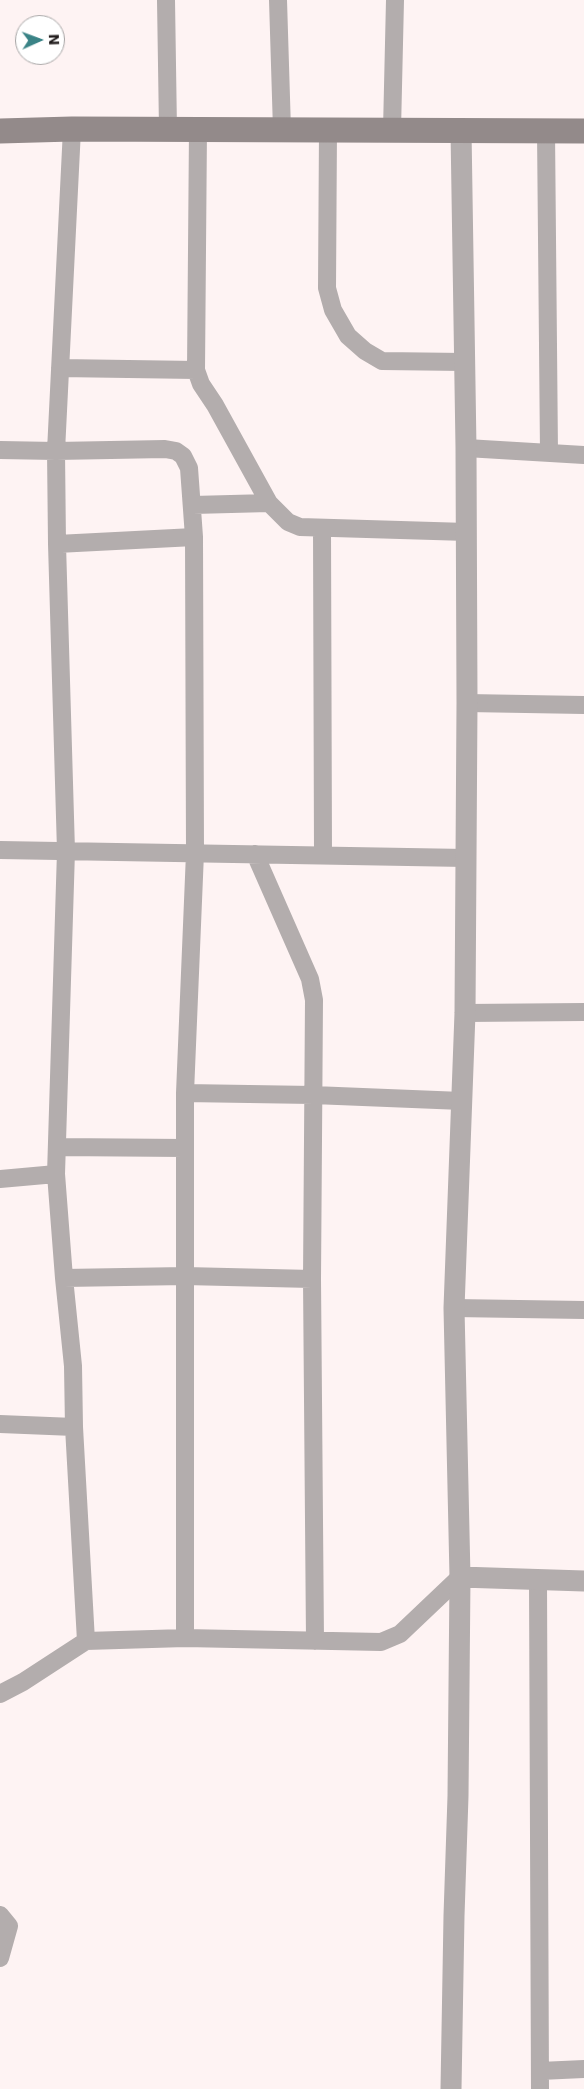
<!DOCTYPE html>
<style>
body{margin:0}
#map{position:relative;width:584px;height:2089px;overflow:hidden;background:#fef3f3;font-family:"DejaVu Sans",sans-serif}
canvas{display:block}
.north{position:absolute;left:15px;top:15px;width:50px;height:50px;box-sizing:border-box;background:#fff;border:1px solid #a6a4a4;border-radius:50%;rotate:88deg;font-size:14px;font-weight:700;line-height:20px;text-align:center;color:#211c1c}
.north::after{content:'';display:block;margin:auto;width:18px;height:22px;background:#3a8386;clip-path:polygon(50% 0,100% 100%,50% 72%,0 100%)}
</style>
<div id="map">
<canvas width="584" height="2089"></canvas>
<div class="north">N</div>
</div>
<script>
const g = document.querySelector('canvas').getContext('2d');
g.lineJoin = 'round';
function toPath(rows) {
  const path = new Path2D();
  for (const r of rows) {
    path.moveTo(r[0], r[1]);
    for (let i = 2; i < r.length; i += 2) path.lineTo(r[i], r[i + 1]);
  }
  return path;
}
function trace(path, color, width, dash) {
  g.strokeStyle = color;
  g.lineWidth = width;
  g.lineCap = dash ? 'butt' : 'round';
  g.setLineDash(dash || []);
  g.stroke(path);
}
trace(toPath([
 [166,0,168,129],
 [278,0,282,130],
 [72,129,56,451,57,544,66,851,56,1174,64,1278,73,1366,74,1427,86,1641],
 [198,129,196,370,201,384,215,405,269,503,288,522,300,527,467,532],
 [328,130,327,288,333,310,348,336,365,351,382,361,464,362],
 [392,130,395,0],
 [546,131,549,453],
 [60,368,196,370],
 [466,448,584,455],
 [0,450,56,451,165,449,176,451,183,456,189,468,194,537,195,853,185,1093,185,1638],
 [193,505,269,503],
 [322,528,323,855],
 [57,544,194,537],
 [467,703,584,705],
 [0,850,466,858],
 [255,854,310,979,314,1000,312,1279,315,1641],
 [465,1013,584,1012],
 [185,1093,313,1095,462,1101],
 [57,1147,185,1148],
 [0,1179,56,1174],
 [64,1278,185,1276,312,1279],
 [454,1308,584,1310],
 [0,1424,74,1427],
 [538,1581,540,2089],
 [0,1694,23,1682,86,1641,185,1638,381,1642,400,1634,460,1577],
 [0,1915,9,1926,0,1958],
 [540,2071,584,2069]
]), '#b3adad', 18);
trace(toPath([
 [460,1577,584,1581],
 [451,2089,454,1916,458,1796,460,1577,454,1308,465,1013,467,703,466,448,461,130]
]), '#b3adad', 21);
trace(toPath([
 [0,131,72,129,584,131]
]), '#938a8a', 25);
</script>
